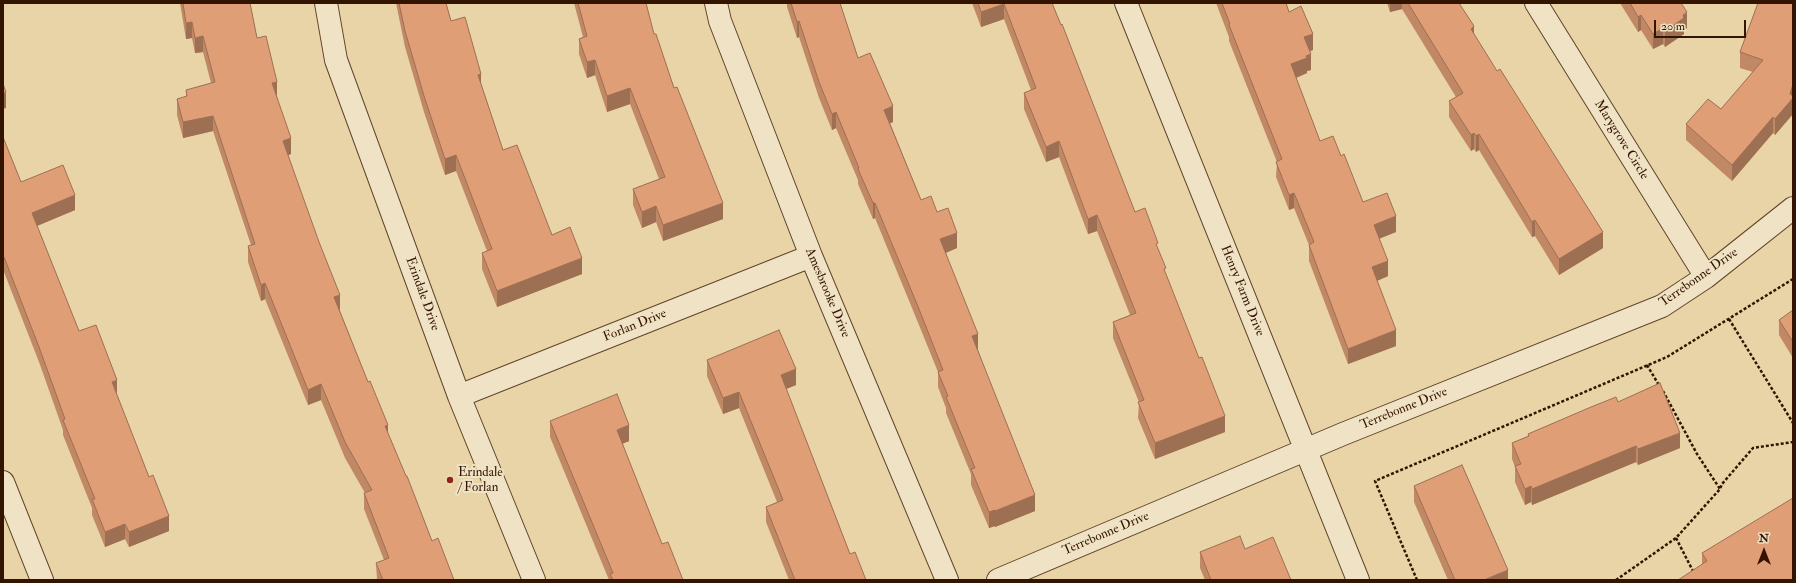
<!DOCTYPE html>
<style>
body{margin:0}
#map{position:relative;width:1796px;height:583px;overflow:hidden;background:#e8d4a6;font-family:"IM FELL Double Pica",serif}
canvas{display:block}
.frame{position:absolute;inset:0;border:4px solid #331401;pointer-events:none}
.north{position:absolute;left:1744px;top:531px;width:40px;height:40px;-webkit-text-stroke:3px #f0e3c5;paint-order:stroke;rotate:0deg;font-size:11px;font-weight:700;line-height:16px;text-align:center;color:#331401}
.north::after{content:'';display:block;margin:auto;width:14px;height:18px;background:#331401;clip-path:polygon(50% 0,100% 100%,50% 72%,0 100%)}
.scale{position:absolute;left:1654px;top:20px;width:92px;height:18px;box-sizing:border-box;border:2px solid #331401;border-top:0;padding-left:5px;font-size:12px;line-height:14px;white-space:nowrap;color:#331401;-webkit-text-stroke:3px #f0e3c5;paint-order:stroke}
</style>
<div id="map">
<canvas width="1796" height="583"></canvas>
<div class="frame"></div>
<div class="north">N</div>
<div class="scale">20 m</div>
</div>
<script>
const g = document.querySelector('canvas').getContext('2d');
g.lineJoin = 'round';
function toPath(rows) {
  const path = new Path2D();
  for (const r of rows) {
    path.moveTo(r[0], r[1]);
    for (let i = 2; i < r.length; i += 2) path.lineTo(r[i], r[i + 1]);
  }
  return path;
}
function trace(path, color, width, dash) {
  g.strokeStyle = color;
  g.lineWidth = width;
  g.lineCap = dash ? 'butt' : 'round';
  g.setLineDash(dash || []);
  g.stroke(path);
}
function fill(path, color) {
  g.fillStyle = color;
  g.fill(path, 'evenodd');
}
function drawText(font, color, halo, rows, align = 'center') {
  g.font = font + ' "IM FELL Double Pica",serif';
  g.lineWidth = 4;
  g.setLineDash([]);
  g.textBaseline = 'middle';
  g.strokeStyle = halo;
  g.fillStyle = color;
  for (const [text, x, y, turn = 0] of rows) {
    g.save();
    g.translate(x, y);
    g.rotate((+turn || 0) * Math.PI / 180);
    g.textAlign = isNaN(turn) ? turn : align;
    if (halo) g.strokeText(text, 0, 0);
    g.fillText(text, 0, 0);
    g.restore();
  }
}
const minor = toPath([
 [326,3,336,60,459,396,534,580],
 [716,3,720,21,811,256,947,580],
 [1126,3,1358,580],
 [1536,3,1706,277],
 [459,396,811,256],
 [3,482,42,580],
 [998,580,1343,434,1662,306,1706,277,1793,208]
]);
trace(minor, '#60442a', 24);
trace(toPath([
 [1729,319,1793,423],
 [1647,365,1660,387],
 [1663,391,1697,454,1720,489],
 [1676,538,1694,573],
 [1417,580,1375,481,1667,357,1793,279],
 [1616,580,1676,538,1720,489,1722,484,1753,448,1793,442]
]), '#331401', 2.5, [3, 2]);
trace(minor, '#f0e3c5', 22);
fill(toPath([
 [180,3,250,3,257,38,277,97,291,154,288,155,340,311,388,433,432,541,454,580,377,580,376,563,384,560,364,509,364,493,365,493,345,458,321,400,308,405,265,299,261,301,248,262,248,246,251,245,213,131,183,138,177,115,177,99,186,97,186,90,211,83,203,52,195,53,192,38,186,39],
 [396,3,446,3,451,21,481,84,503,150,552,235,582,274,497,307,482,269,482,253,487,251,456,171,445,175,424,112,405,47],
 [574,3,646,3,654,34,723,219,663,241,656,222,642,228,633,205,633,189,659,179,630,104,607,112,595,75,587,78,579,54,579,39,583,37],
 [787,3,840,3,858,58,893,122,890,123,921,200,937,212,957,248,946,253,978,350,1035,511,995,527,995,526,989,528,971,485,971,474,946,413,946,408,938,387,938,372,919,325,875,218,873,219,858,184,858,180,836,128,832,130,819,98,799,37,797,38,787,7],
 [972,3,1052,3,1135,212,1158,248,1166,275,1225,432,1155,459,1138,418,1139,402,1113,338,1113,322,1130,315,1097,231,1088,234,1059,157,1046,162,1024,109,1024,93,1031,90,1004,19,981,27],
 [1216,3,1286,3,1289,12,1313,50,1310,51,1311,70,1307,71,1307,73,1296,78,1320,141,1341,156,1363,202,1396,232,1379,238,1388,276,1377,281,1396,346,1348,364,1309,261,1309,245,1294,208,1289,210,1276,177,1277,162,1229,41,1229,37],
 [1387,3,1459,3,1474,35,1603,248,1559,275,1535,236,1532,237,1479,150,1476,152,1474,149,1471,151,1449,117,1449,101,1456,97,1402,9,1390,12],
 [1620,3,1681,3,1687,28,1684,30,1684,34,1665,47,1663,44,1653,49,1641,30,1638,32],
 [1793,3,1793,114,1775,135,1773,133,1732,181,1686,140,1686,124,1721,109,1753,72,1740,68,1740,52],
 [3,137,21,182,75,210,37,226,79,331,117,395,169,531,129,547,125,539,105,547,92,515,92,508,63,435,63,430,39,362,4,272,3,273],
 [1793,310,1793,358,1779,335,1779,320],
 [707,360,796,385,786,389,850,554,866,580,789,580,766,522,766,507,777,502,739,408,723,414,707,376],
 [1618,402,1680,448,1638,465,1636,462,1532,505,1531,502,1525,505,1515,482,1515,467,1512,459,1512,443,1528,436,1528,434],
 [550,421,629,441,622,444,662,544,683,580,609,580,550,437],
 [1414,486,1508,580,1448,580,1414,502],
 [1245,549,1291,580,1205,580,1200,568,1200,552],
 [1702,553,1793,580,1702,564]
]), '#c18865');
fill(toPath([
 [1390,3,1402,3,1402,9,1390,12],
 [1004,4,1004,19,981,27,981,12],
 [1687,12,1687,28,1684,30,1684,34,1665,47,1665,31],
 [1641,15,1641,30,1638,32,1638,17],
 [799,21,799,37,797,38,797,22],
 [192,22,192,38,186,39,186,23],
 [1474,26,1474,42,1471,29],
 [1663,28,1663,44,1653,49,1653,34],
 [1313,34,1313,50,1304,53,1304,37],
 [203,36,203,52,195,53,195,38],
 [1311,54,1311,70,1307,71,1307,73,1291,80,1291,64,1306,56],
 [595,60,595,75,587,78,587,62],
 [481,74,481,90,478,75],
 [277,82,277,97,272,83],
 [1793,84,1793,114,1775,135,1775,119,1790,94],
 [630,88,630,104,607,112,607,96],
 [6,92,6,108,3,109,3,94],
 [893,106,893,122,884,126,884,110],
 [836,112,836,128,832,130,832,114],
 [213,116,213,131,183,138,183,122],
 [1773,117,1773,133,1732,181,1732,165],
 [1474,133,1474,149,1471,151,1471,135],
 [1479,134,1479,150,1476,152,1476,136],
 [291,138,291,154,283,157,283,141],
 [1059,141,1059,157,1046,162,1046,147],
 [456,155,456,171,445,175,445,159],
 [1294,193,1294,208,1289,210,1289,195],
 [75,195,75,210,32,228,32,213],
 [723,203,723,219,663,241,663,225],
 [873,203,875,203,875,218,873,219],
 [656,206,656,222,642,228,642,212],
 [1097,215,1097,231,1088,234,1088,219],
 [1396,216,1396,232,1374,241,1374,225],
 [1535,220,1535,236,1532,237,1532,222],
 [1603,232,1603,248,1559,275,1559,259],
 [957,233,957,248,940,255,940,239],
 [3,257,4,257,4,272,3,273],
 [582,258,582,274,497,307,497,291],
 [1388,261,1388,276,1372,283,1372,267],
 [265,283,265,299,261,301,261,285],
 [340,295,340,311,334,313,334,297],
 [1396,330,1396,346,1348,364,1348,349],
 [978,334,978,350,972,352,972,336],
 [796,369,796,385,781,391,781,375],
 [117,380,117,395,112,382],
 [321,384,321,400,308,405,308,390],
 [739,392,739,408,723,414,723,398],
 [1225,416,1225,432,1155,459,1155,443],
 [388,425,388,441,385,426],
 [629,425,629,441,617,446,617,430],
 [1680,433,1680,448,1638,465,1638,449],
 [1636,446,1636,462,1532,505,1532,489],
 [1531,486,1531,502,1525,505,1525,489],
 [1035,495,1035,511,995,527,995,511],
 [995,510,995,526,989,528,989,512],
 [169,516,169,531,129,547,129,532],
 [125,524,125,539,105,547,105,532],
 [1508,570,1508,580,1484,580]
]), '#9d6f53');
const building = toPath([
 [183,3,250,3,257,38,266,36,277,82,272,83,291,138,283,141,319,242,340,295,334,297,368,382,370,381,388,425,385,426,406,476,407,476,432,541,438,538,454,580,383,580,376,563,389,558,364,493,372,490,345,442,321,384,308,390,265,283,261,285,248,246,255,244,213,116,183,122,177,99,187,96,186,90,215,82,203,36,195,38,192,22,186,23,183,3],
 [399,3,446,3,451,21,465,17,481,74,478,75,503,150,517,145,552,235,570,227,582,258,497,291,482,253,492,249,456,155,445,159,424,96,405,31,399,3],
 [578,3,646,3,654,34,656,34,674,88,677,87,723,203,663,225,656,206,642,212,633,189,665,177,630,88,607,96,595,60,587,62,579,39,587,36,578,3],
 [791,3,840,3,858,58,870,53,893,106,884,110,921,200,931,196,937,212,948,208,957,233,940,239,978,334,972,336,1035,495,995,511,995,510,989,512,971,469,975,468,946,397,948,396,938,372,943,370,919,309,875,203,873,203,858,169,859,168,836,112,832,114,819,82,799,21,797,22,791,3],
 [978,3,1052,3,1061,25,1062,24,1135,212,1145,208,1158,243,1156,244,1166,268,1164,269,1199,358,1202,357,1225,416,1155,443,1138,402,1144,400,1113,322,1136,313,1097,215,1088,219,1059,141,1046,147,1024,93,1036,88,1004,4,981,12,978,3],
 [1222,3,1286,3,1289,12,1301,6,1313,34,1304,37,1311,54,1306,56,1307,58,1291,64,1320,141,1333,136,1341,156,1344,154,1363,202,1387,193,1396,216,1374,225,1388,261,1372,267,1396,330,1348,349,1309,245,1314,242,1294,193,1289,195,1276,162,1282,159,1229,25,1230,24,1222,3],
 [1408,3,1459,3,1474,26,1471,29,1497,71,1500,69,1603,232,1559,259,1535,220,1532,222,1479,134,1476,136,1474,133,1471,135,1449,101,1463,93,1408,3],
 [1630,3,1681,3,1687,12,1683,15,1684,18,1665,31,1663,28,1653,34,1641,15,1638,17,1630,3],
 [1758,3,1793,3,1793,84,1790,94,1793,96,1793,98,1775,119,1773,117,1732,165,1686,124,1708,99,1721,109,1763,60,1740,52,1758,3],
 [3,84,6,92,3,94,3,84],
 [3,137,21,182,63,165,75,195,32,213,79,331,96,325,117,380,112,382,149,477,153,475,169,516,129,532,125,524,105,532,92,499,95,499,63,420,65,419,39,347,4,257,3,257,3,137],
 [1793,310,1793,342,1779,320,1793,310],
 [779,330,796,369,781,375,850,554,855,552,866,580,795,580,766,507,783,500,739,392,723,398,707,360,779,330],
 [1660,383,1680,433,1638,449,1636,446,1532,489,1531,486,1525,489,1515,466,1521,464,1512,443,1529,436,1528,434,1591,407,1616,397,1618,402,1660,383],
 [617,394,629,425,617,430,662,544,668,542,683,580,613,580,610,574,613,573,550,421,617,394],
 [1462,465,1508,570,1484,580,1455,580,1414,486,1462,465],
 [1793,498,1793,580,1678,580,1707,561,1702,553,1793,498],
 [1240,536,1245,549,1273,537,1291,580,1211,580,1200,552,1240,536]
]);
fill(building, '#e09e76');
trace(building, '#9d6f53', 1);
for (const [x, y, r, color] of [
 [450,480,4,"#8f2418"]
]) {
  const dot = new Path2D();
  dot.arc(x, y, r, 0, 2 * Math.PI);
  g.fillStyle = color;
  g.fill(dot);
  trace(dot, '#f0e3c5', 1.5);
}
drawText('13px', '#331401', '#f0e3c5', [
 ["Marygrove Circle",1621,140,58],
 ["Terrebonne Drive",1699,278,-35],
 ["Henry Farm Drive",1242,291,68],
 ["Amesbrooke Drive",827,293,67],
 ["Erindale Drive",422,294,70],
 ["Forlan Drive",635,326,-22],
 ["Terrebonne Drive",1404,409,-22],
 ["Terrebonne Drive",1106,534,-23]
]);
drawText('13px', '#331401', '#f0e3c5', [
 ["Erindale",458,473],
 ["/ Forlan",458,488]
], 'left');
</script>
